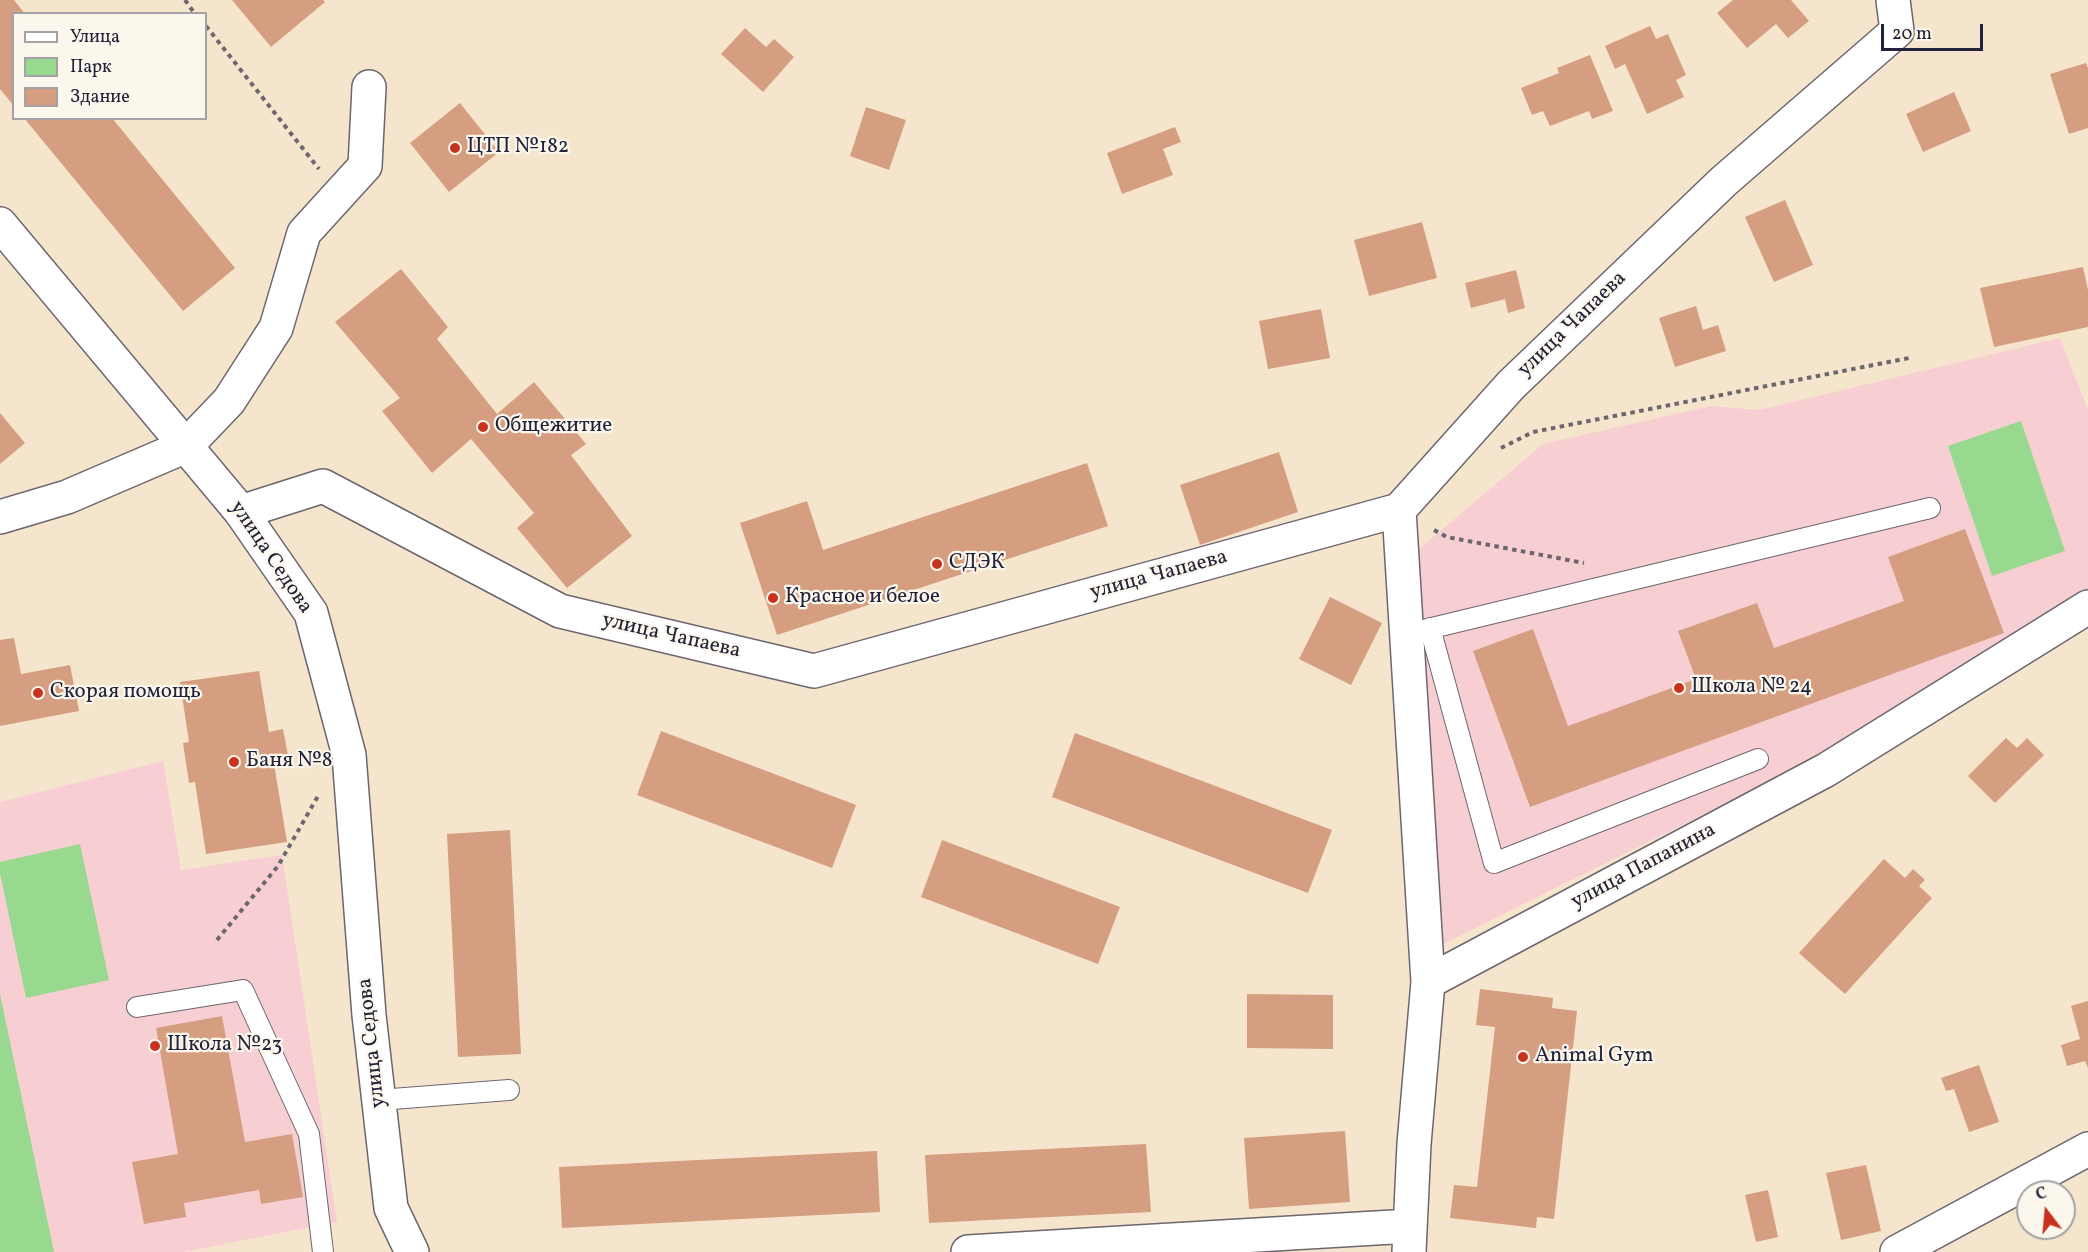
<!DOCTYPE html>
<meta charset="utf-8">
<style>
body{margin:0}
#map{position:relative;width:2088px;height:1252px;overflow:hidden;background:#f6e5cd;font-family:Vollkorn,serif}
canvas{display:block}
.legend{position:absolute;left:12px;top:12px;width:195px;height:108px;box-sizing:border-box;background:#fbf7ec;border:2px solid #a4a2a5;margin:0;padding:8px 10px;list-style:none;font-size:18px;color:#22223b}
.legend li{display:flex;align-items:center;gap:12px;height:30px}
.legend b{width:30px;border:2px solid #a4a2a5}
.north{position:absolute;left:2016px;top:1180px;width:60px;height:60px;box-sizing:border-box;background:#fbf7ec;border:2px solid #a4a2a5;border-radius:50%;rotate:344deg;font-size:16px;font-weight:700;line-height:24px;text-align:center;color:#22223b}
.north::after{content:'';display:block;margin:auto;width:21px;height:27px;background:#c8321e;clip-path:polygon(50% 0,100% 100%,50% 72%,0 100%)}
.scale{position:absolute;left:1881px;top:24px;width:102px;height:27px;box-sizing:border-box;border:3px solid #22223b;border-top:0;padding-left:8px;font-size:18px;line-height:21px;white-space:nowrap;color:#22223b;-webkit-text-stroke:4px #fbf7ec;paint-order:stroke}
</style>
<div id="map">
<canvas width="2088" height="1252"></canvas>
<ul class="legend">
<li><b style="height:8px;background:#fff"></b>Улица</li>
<li><b style="height:16px;background:#98d98f"></b>Парк</li>
<li><b style="height:16px;background:#d59e81"></b>Здание</li>
</ul>
<div class="north">С</div>
<div class="scale">20 m</div>
</div>
<script>
const g = document.querySelector('canvas').getContext('2d');
g.lineJoin = 'round';
function fill(path, color) {
  g.fillStyle = color;
  g.fill(path, 'evenodd');
}
function toPath(rows) {
  const path = new Path2D();
  for (const r of rows) {
    path.moveTo(r[0], r[1]);
    for (let i = 2; i < r.length; i += 2) path.lineTo(r[i], r[i + 1]);
  }
  return path;
}
function trace(path, color, width, dash) {
  g.strokeStyle = color;
  g.lineWidth = width;
  g.lineCap = dash ? 'butt' : 'round';
  g.setLineDash(dash || []);
  g.stroke(path);
}
function drawText(font, color, halo, rows, align = 'center') {
  g.font = font + ' Vollkorn,serif';
  g.lineWidth = 4.5;
  g.setLineDash([]);
  g.textBaseline = 'middle';
  g.strokeStyle = halo;
  g.fillStyle = color;
  for (const [text, x, y, turn = 0] of rows) {
    g.save();
    g.translate(x, y);
    g.rotate((+turn || 0) * Math.PI / 180);
    g.textAlign = isNaN(turn) ? turn : align;
    if (halo) g.strokeText(text, 0, 0);
    g.fillText(text, 0, 0);
    g.restore();
  }
}
fill(toPath([
 [2060,338,2088,410,2088,596,1773,780,1441,945,1419,549,1543,444,1711,406,1759,410],
 [163,761,181,870,282,855,337,1222,183,1252,0,1252,0,802]
]), '#f7cfd2');
fill(toPath([
 [2021,421,2065,551,1992,576,1948,446],
 [80,844,109,980,26,998,0,873,0,862],
 [0,994,54,1252,0,1252]
]), '#98d98f');
fill(toPath([
 [0,0,14,0,25,14,14,14,14,106,0,89],
 [232,0,323,0,325,2,271,47],
 [1733,0,1791,0,1809,21,1788,38,1776,24,1747,48,1717,13],
 [1650,26,1656,39,1668,34,1686,75,1676,80,1684,97,1647,114,1625,64,1615,69,1605,46],
 [745,28,766,47,774,39,794,57,763,92,721,54],
 [1590,55,1613,111,1592,119,1589,111,1550,126,1543,111,1532,115,1521,88,1559,73,1557,68],
 [2086,63,2088,68,2088,128,2069,134,2050,74],
 [1954,92,1971,131,1923,152,1906,114],
 [460,103,499,152,449,192,410,143],
 [866,107,906,120,889,170,850,156],
 [24,118,112,118,235,268,183,311],
 [1175,127,1181,142,1163,149,1173,175,1122,194,1107,153],
 [1785,200,1813,265,1774,282,1745,217],
 [1422,222,1437,278,1369,296,1354,240],
 [2083,267,2088,290,2088,327,1994,347,1980,288],
 [401,269,448,327,437,339,497,414,534,382,586,444,571,455,632,536,567,588,517,528,534,513,471,439,432,473,382,411,400,398,335,322],
 [1516,270,1525,308,1508,313,1505,299,1471,308,1465,283],
 [1696,306,1703,330,1718,325,1726,351,1675,367,1659,318],
 [1321,309,1330,358,1268,369,1259,321],
 [0,413,25,443,0,464],
 [1279,452,1298,512,1200,545,1180,485],
 [1087,463,1108,526,777,635,740,523,807,501,823,550],
 [1965,529,2004,633,1530,807,1473,651,1533,629,1568,726,1696,679,1678,631,1757,603,1774,648,1904,601,1888,557],
 [1330,597,1382,623,1351,685,1299,659],
 [14,638,21,674,70,665,79,711,0,726,0,640],
 [259,671,269,732,283,729,289,760,274,764,287,842,206,854,195,782,189,783,183,743,189,742,180,682],
 [661,731,856,805,832,868,637,795],
 [1075,733,1332,830,1308,893,1052,797],
 [2006,738,2017,748,2027,738,2044,755,1995,803,1968,776],
 [510,830,521,1054,458,1057,447,834],
 [942,840,1120,907,1098,964,921,897],
 [1884,859,1905,878,1913,869,1925,880,1919,886,1932,898,1845,994,1799,953],
 [1480,989,1553,998,1552,1008,1577,1011,1554,1219,1537,1217,1536,1228,1450,1218,1454,1185,1477,1187,1495,1027,1476,1025],
 [1247,994,1333,995,1333,1049,1247,1048],
 [2088,1001,2088,1068,2085,1061,2067,1066,2061,1045,2080,1039,2071,1006],
 [222,1016,245,1142,292,1134,303,1197,261,1204,259,1190,184,1203,186,1217,144,1224,132,1162,178,1154,156,1028],
 [1979,1065,1999,1122,1969,1132,1954,1089,1946,1091,1941,1078],
 [1345,1131,1350,1202,1249,1209,1244,1138],
 [1146,1144,1151,1212,929,1223,925,1155],
 [877,1151,880,1212,562,1228,559,1167],
 [1866,1165,1881,1231,1841,1240,1826,1173],
 [1768,1190,1778,1237,1756,1242,1745,1195]
]), '#d59e81');
const lane = toPath([
 [1430,628,1494,863,1758,759],
 [1407,634,1930,508],
 [137,1007,243,990,309,1134,323,1252],
 [379,1100,509,1090]
]);
const street = toPath([
 [1399,510,1428,982],
 [241,512,323,486,560,611,814,671,1399,510,1511,385,1724,181,1897,31,1893,0],
 [0,517,67,497,186,446,229,401,276,328,304,233,365,166,369,87],
 [968,1252,1410,1226],
 [1409,1252,1414,1144,1428,982,1826,770,2088,607],
 [1897,1252,2088,1149]
]);
const secondary = toPath([
 [0,224,241,512,311,613,349,755,369,1015,391,1208,412,1252]
]);
trace(lane, '#6c666e', 22);
trace(street, '#6c666e', 36);
trace(secondary, '#6c666e', 36);
trace(toPath([
 [185,0,195,14],
 [206,26,319,169],
 [1501,448,1533,432,1909,358],
 [1434,530,1447,537,1584,563],
 [217,940,278,866,318,796]
]), '#6c666e', 4, [4.5, 4.5]);
trace(lane, '#fff', 20);
trace(street, '#fff', 33);
trace(secondary, '#fff', 33);
for (const [x, y, r, color] of [
 [455,148,6,"#c8321e"],
 [483,427,6,"#c8321e"],
 [937,564,6,"#c8321e"],
 [773,598,6,"#c8321e"],
 [1679,688,6,"#c8321e"],
 [38,693,6,"#c8321e"],
 [234,762,6,"#c8321e"],
 [155,1046,6,"#c8321e"],
 [1523,1057,6,"#c8321e"]
]) {
  const dot = new Path2D();
  dot.arc(x, y, r, 0, 2 * Math.PI);
  g.fillStyle = color;
  g.fill(dot);
  trace(dot, '#fbf7ec', 2);
}
drawText('21px', '#22223b', '#fbf7ec', [
 ["ЦТП №182",467,148],
 ["Общежитие",495,427],
 ["СДЭК",949,564],
 ["Красное и белое",785,598],
 ["Школа № 24",1691,688],
 ["Скорая помощь",50,693],
 ["Баня №8",246,762],
 ["Школа №23",167,1046],
 ["Animal Gym",1535,1057]
], 'left');
drawText('21px', '#22223b', '#fbf7ec', [
 ["улица Чапаева",1573,325,-44],
 ["улица Седова",270,558,56],
 ["улица Чапаева",1159,576,-15],
 ["улица Чапаева",671,637,13],
 ["улица Папанина",1644,867,-28],
 ["улица Седова",373,1043,-96]
]);
</script>
